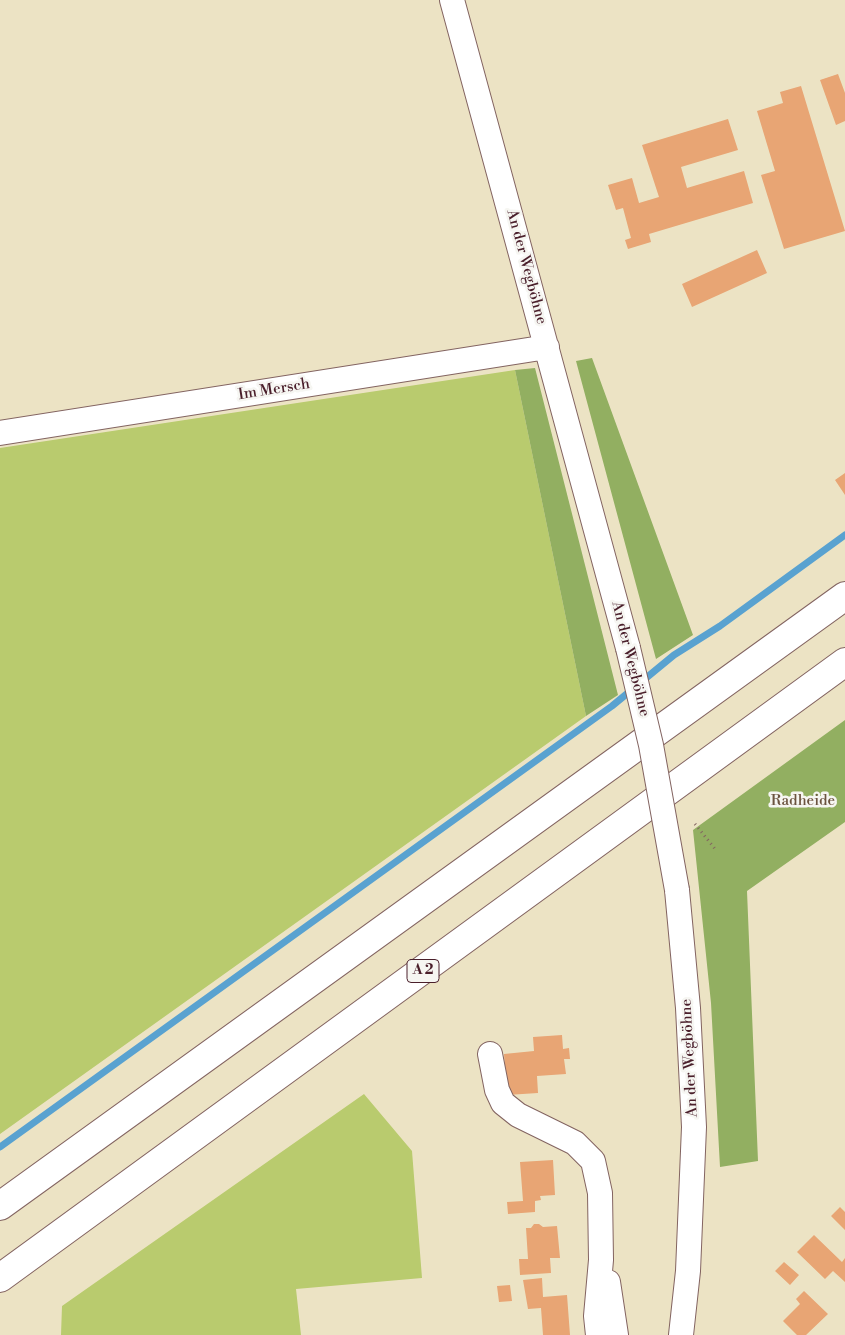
<!DOCTYPE html>
<meta charset="utf-8">
<style>
body{margin:0}
canvas{display:block;background:#ece3c4}
</style>
<canvas width="845" height="1335"></canvas>
<script>
const g = document.querySelector('canvas').getContext('2d');
g.lineJoin = 'round';
function fill(path, color) {
  g.fillStyle = color;
  g.fill(path, 'evenodd');
}
function toPath(rows) {
  const path = new Path2D();
  for (const r of rows) {
    path.moveTo(r[0], r[1]);
    for (let i = 2; i < r.length; i += 2) path.lineTo(r[i], r[i + 1]);
  }
  return path;
}
function trace(path, color, width, dash) {
  g.strokeStyle = color;
  g.lineWidth = width;
  g.lineCap = dash ? 'butt' : 'round';
  g.setLineDash(dash || []);
  g.stroke(path);
}
function drawText(font, color, halo, rows, align = 'center') {
  g.font = font + ' "Libre Bodoni",serif';
  g.lineWidth = 5;
  g.setLineDash([]);
  g.textBaseline = 'middle';
  g.strokeStyle = halo;
  g.fillStyle = color;
  for (const [text, x, y, turn = 0] of rows) {
    g.save();
    g.translate(x, y);
    g.rotate((+turn || 0) * Math.PI / 180);
    g.textAlign = isNaN(turn) ? turn : align;
    if (halo) g.strokeText(text, 0, 0);
    g.fillText(text, 0, 0);
    g.restore();
  }
}
fill(toPath([
 [515,370,586,716,0,1134,0,448],
 [364,1094,412,1151,422,1278,296,1289,301,1335,61,1335,62,1306]
]), '#b9cb6e');
fill(toPath([
 [592,358,693,635,656,659,576,361],
 [535,368,618,695,586,716,515,370],
 [845,720,845,822,747,891,758,1161,720,1167,711,1003,693,830]
]), '#92af61');
trace(toPath([
 [0,1147,612,706,674,655,720,626,845,535]
]), '#59a2d0', 7);
fill(toPath([
 [838,74,845,93,845,121,836,125,820,80],
 [801,86,845,231,784,249,761,175,775,171,757,111,783,103,780,92],
 [728,119,738,150,681,167,687,188,744,171,753,203,649,234,651,242,628,249,625,240,631,238,623,208,616,210,608,185,632,178,639,203,659,197,642,145],
 [757,250,767,273,692,307,682,284],
 [845,473,845,495,835,480],
 [562,1035,563,1049,569,1048,570,1059,564,1059,566,1074,537,1076,538,1093,507,1095,504,1054,534,1051,533,1037],
 [553,1160,555,1195,540,1196,541,1200,535,1201,535,1212,508,1214,507,1202,523,1201,520,1162],
 [840,1207,845,1212,845,1230,831,1216],
 [534,1224,539,1224,543,1227,557,1226,560,1258,550,1258,551,1273,520,1275,519,1259,528,1259,526,1228,531,1228],
 [814,1235,842,1262,845,1258,845,1282,833,1271,825,1279,797,1252],
 [784,1262,799,1275,790,1285,775,1271],
 [542,1278,543,1297,567,1295,570,1335,543,1335,541,1308,528,1309,523,1280],
 [510,1285,512,1301,499,1302,497,1286],
 [804,1291,828,1314,806,1335,797,1335,783,1321,800,1304,796,1299]
]), '#e8a574');
const minor = toPath([
 [452,0,628,648],
 [0,433,547,347],
 [677,890,688,1008,694,1127,688,1271,681,1335],
 [490,1054,497,1090,503,1103,518,1115,575,1143,593,1161,600,1193,601,1260,596,1316,598,1335],
 [608,1282,616,1335]
]);
const highway = toPath([
 [0,1206,845,596],
 [0,1278,845,662]
]);
trace(minor, '#836461', 26);
trace(highway, '#836461', 30);
trace(toPath([
 [695,824,716,850]
]), '#836461', 3, [1, 4]);
trace(minor, '#fff', 24);
trace(highway, '#fff', 28);
const minorBridge = toPath([
 [628,648,651,745,677,890]
]);
trace(minorBridge, '#836461', 26, []);
trace(minorBridge, '#fff', 24);
for (const [x, y, w] of [
 [423,971,32]
]) {
  const box = new Path2D();
  box.roundRect(x - w / 2, y - 11.5, w, 23, 4);
  g.fillStyle = '#f6f6f2';
  g.fill(box);
  trace(box, '#4a1f2b', 1);
}
drawText('bold 14px', '#4a1f2b', null, [
 ["A 2",423,971]
]);
drawText('15px', '#4a1f2b', '#f6f6f2', [
 ["An der Wegböhne",526,267,75],
 ["Im Mersch",274,390,-9],
 ["An der Wegböhne",630,659,76],
 ["An der Wegböhne",690,1058,-93]
]);
drawText('15px', '#6b533f', '#f6f6f2', [
 ["Radheide",803,801]
]);
</script>
